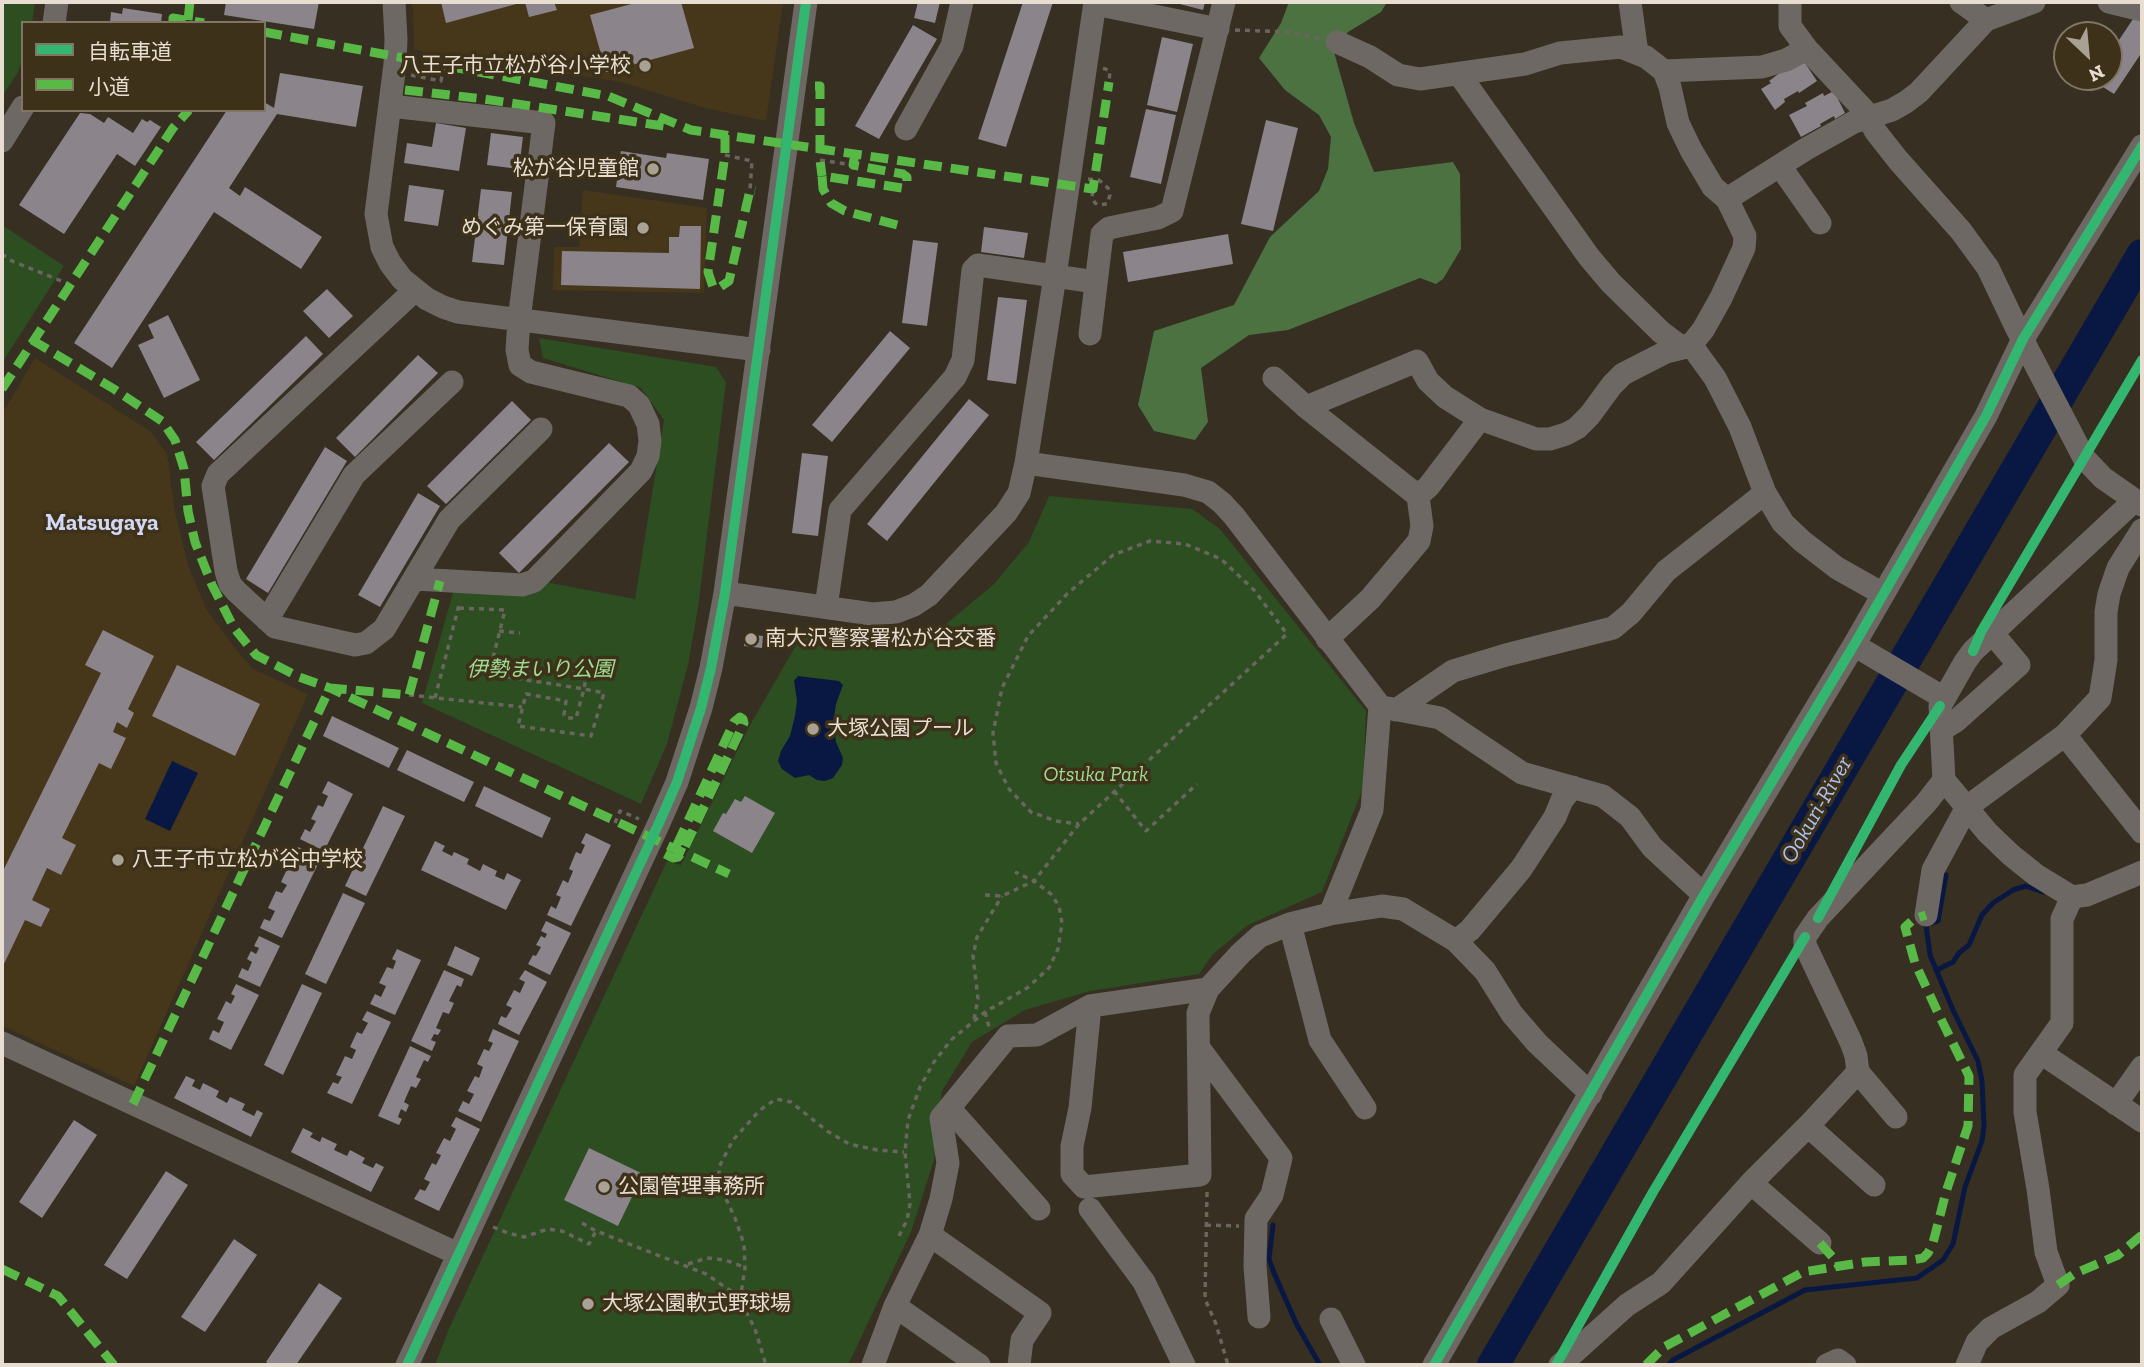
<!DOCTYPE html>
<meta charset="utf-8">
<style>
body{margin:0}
#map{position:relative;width:2144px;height:1367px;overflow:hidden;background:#362f22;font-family:"Zilla Slab","Noto Sans JP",serif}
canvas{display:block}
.frame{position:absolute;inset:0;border:4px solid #e7ded1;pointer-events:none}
.legend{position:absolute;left:21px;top:21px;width:245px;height:91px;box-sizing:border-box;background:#3e311a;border:2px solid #827663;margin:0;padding:9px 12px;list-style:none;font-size:21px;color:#e7ded1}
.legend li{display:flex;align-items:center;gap:14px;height:35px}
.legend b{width:35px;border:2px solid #827663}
.north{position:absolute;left:2053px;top:21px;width:70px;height:70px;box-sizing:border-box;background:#3e311a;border:2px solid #827663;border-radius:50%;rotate:154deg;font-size:19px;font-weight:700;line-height:28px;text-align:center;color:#e7ded1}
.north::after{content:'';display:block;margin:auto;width:24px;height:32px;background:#a9a194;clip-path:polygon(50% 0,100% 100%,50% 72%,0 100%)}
</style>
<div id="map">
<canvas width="2144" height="1367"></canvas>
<div class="frame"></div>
<ul class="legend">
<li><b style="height:9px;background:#33b770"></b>自転車道</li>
<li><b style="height:9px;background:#58b947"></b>小道</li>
</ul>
<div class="north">N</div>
</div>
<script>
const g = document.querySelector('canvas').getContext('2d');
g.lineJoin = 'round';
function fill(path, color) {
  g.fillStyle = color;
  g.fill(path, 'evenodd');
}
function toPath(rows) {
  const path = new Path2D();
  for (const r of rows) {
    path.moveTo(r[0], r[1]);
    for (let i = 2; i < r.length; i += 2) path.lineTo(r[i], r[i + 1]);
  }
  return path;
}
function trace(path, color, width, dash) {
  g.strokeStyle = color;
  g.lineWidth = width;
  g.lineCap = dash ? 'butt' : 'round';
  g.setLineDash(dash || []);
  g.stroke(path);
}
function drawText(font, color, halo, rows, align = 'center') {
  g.font = font + ' "Zilla Slab","Noto Sans JP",serif';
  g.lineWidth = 7;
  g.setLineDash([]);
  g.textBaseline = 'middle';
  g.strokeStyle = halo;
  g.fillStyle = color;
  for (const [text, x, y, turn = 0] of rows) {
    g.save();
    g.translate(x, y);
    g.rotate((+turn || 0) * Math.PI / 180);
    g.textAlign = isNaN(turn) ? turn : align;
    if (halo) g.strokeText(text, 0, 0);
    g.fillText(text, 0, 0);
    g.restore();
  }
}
fill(toPath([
 [411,2,783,2,766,121,705,108,621,82,414,50,413,11],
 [583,190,707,208,704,293,553,290,554,247,579,247],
 [35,358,150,431,167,454,175,512,188,565,206,609,233,646,253,669,308,694,134,1086,2,1026,2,414]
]), '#46371a');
fill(toPath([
 [2,2,35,2,32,23,23,23,23,59,18,72,2,97],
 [2,225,64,266,2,363],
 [539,338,716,367,726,382,698,608,688,665,667,744,641,804,422,703,454,589,545,582,635,599,664,420,641,388,543,358],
 [1049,496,1192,509,1220,529,1366,711,1363,788,1322,892,1248,925,1212,955,1199,974,1090,991,1025,1010,972,1042,942,1091,934,1160,911,1232,848,1365,435,1365,448,1331,667,861,681,865,750,725,802,635,895,641,946,624,994,584,1029,542]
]), '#2c4e21');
fill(toPath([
 [1289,2,1387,2,1381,12,1348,32,1334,52,1354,123,1374,172,1453,162,1460,174,1461,249,1443,279,1436,284,1420,278,1288,330,1249,335,1201,368,1208,422,1195,440,1154,431,1138,405,1154,331,1234,305,1270,237,1319,191,1328,169,1331,137,1319,115,1285,90,1259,58,1281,23]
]), '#4d7242');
fill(toPath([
 [798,676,839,681,843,685,836,704,833,724,836,742,843,758,842,765,833,778,825,781,817,780,809,775,795,778,782,769,778,761,781,751,790,736,795,716,797,701,794,681],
 [172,761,198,773,170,831,145,819]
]), '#091842');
trace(toPath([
 [1937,970,1953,962,1959,953,1969,945,1982,915,1993,903,2013,890,2026,886,2043,892],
 [1273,1225,1269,1259,1274,1273,1297,1325,1320,1365],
 [1668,1365,1673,1360,1805,1290,1917,1278,1943,1260,1953,1244,1965,1187,1982,1141,1984,1126,1982,1081,1978,1061,1953,1010,1930,955,1926,925,1938,921,1946,875]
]), '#091842', 5);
trace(toPath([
 [1493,1365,2142,255]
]), '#091842', 32);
fill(toPath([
 [226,2,319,2,314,29,224,15],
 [441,2,520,2,520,3,446,23],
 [525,2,554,2,557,10,529,17],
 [639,2,681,2,694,48,606,72,590,15],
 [918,2,940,2,935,23,914,18],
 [1023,2,1053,2,1006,147,978,139],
 [1172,2,1205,2,1203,10],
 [123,8,162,14,161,23,110,23,111,12,122,14],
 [2135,16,2142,21,2142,52,2114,94,2092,80,2094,77,2109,77,2109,55],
 [913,25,937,39,879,139,855,126],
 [1162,37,1193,44,1177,112,1147,105],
 [1803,60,1817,81,1799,93,1798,91,1784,99,1785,102,1775,110,1761,89,1771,83,1769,81,1785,69],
 [280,73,363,86,356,127,277,114,229,188,240,196,245,187,322,237,301,269,214,212,112,368,74,343,227,110,264,110,264,102,274,108],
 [1834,91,1845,113,1835,119,1834,116,1820,124,1821,126,1801,137,1789,115,1807,106,1805,103,1823,93,1824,96],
 [1146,109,1176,115,1161,184,1130,177],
 [80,113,90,114,104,123,108,117,133,133,142,119,147,122,150,120,161,127,135,166,117,154,64,234,19,205],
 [1266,120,1298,128,1273,231,1241,224],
 [436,123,466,128,459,171,404,163,407,143,432,147],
 [491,133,523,137,519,169,487,165],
 [621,151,666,158,667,153,709,159,703,200,616,187],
 [409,185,444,190,438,226,404,221],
 [481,189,512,192,504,265,472,262],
 [680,226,701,226,700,289,561,285,562,251,669,253,669,237,679,237],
 [984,227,1028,233,1024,258,981,252],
 [1228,234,1233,264,1128,282,1123,252],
 [913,240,938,243,927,326,902,323],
 [327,289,353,316,329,338,303,311],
 [998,297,1027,300,1016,384,987,380],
 [168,315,200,380,164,398,138,345,154,338,148,325],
 [890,331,910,348,832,442,812,425],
 [306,336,323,354,214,460,196,442],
 [418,355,438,373,355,457,336,438],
 [969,399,989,415,887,541,867,524],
 [512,401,531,420,446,504,427,486],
 [609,443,629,462,519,573,499,553],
 [325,447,347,461,268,593,246,579],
 [802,453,828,456,818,536,792,533],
 [418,493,440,506,380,607,358,595],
 [103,630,154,656,128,709,134,713,127,728,117,722,113,732,126,738,111,769,99,763,62,838,76,845,61,875,47,868,32,900,50,909,41,927,25,920,2,968,2,873,101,673,85,665],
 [745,634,763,636,762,648,744,646],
 [177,665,260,704,235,756,152,716],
 [332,716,399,748,389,768,323,736],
 [407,750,474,782,464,802,397,770],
 [328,781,353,794,324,851,300,839,305,829,310,832,316,821,311,819,318,805,323,807,328,796,322,793],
 [484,786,551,818,542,838,475,806],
 [745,796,775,813,752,853,713,831,723,813,726,814,735,799,741,802],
 [383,806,405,816,366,896,345,886],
 [586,833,611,845,571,926,547,915,551,906,556,909,561,897,556,895,563,880,568,883,573,871,569,869,576,852,581,854,585,845,581,843],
 [435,841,445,846,442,851,452,856,454,852,469,859,467,864,480,871,483,864,497,871,495,876,504,880,507,873,521,880,506,910,421,870],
 [298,847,321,858,282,938,260,928,264,919,270,921,275,911,268,908,276,891,282,893,287,885,281,882,289,865,294,868,298,859,293,857],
 [343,893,365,903,326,984,305,974],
 [546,921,571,933,550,975,528,964,533,955,536,956,541,947,536,945,541,936,545,938,547,934,541,931],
 [259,936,280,946,260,987,238,977,242,968,248,971,252,962,247,959,251,951,256,954,259,948,254,946],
 [455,946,480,958,472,976,447,965],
 [397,949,421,960,395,1015,370,1004,375,994,381,997,386,986,379,983,387,967,393,969,396,961,392,959],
 [444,970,464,979,461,987,457,985,449,1001,454,1003,449,1014,443,1012,436,1028,441,1030,438,1035,434,1034,431,1040,436,1042,432,1051,411,1041],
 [525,970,547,982,519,1035,498,1024,501,1016,506,1018,512,1008,506,1005,514,990,520,993,525,982,519,979],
 [236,984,259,995,231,1050,209,1039,213,1030,219,1033,224,1022,217,1019,226,1001,231,1004,235,996,231,994],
 [302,984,322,993,283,1075,264,1065],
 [367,1011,391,1022,352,1104,327,1093,333,1082,338,1084,342,1077,336,1075,345,1056,352,1059,356,1050,350,1047,357,1032,362,1034,368,1023,362,1020],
 [493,1029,519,1041,481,1122,458,1111,463,1101,469,1104,474,1094,467,1091,475,1076,479,1078,483,1067,477,1064,484,1049,489,1051,493,1043,488,1041],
 [410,1046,431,1056,428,1062,424,1060,416,1077,421,1079,416,1088,411,1086,404,1102,409,1105,406,1112,401,1109,398,1117,402,1119,399,1125,378,1116],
 [186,1076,195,1080,192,1086,200,1090,203,1083,219,1091,216,1097,227,1103,230,1097,245,1104,242,1110,254,1116,257,1110,263,1113,251,1137,174,1098],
 [456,1117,480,1129,439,1211,414,1199,420,1189,425,1191,430,1182,424,1179,432,1163,436,1165,441,1155,436,1153,444,1138,450,1141,456,1129,451,1126],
 [74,1120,97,1135,42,1218,19,1202],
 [303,1128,313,1133,310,1137,320,1142,322,1137,337,1144,334,1150,347,1156,350,1150,365,1158,362,1163,373,1168,376,1163,384,1167,371,1192,291,1152],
 [589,1148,643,1174,618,1226,564,1200],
 [166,1171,188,1185,127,1279,104,1265],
 [234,1239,257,1255,205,1332,181,1317],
 [319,1283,342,1298,296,1365,271,1365,266,1362]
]), '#8b848b');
trace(toPath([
 [1235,30,1290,32,1321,39],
 [1103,68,1110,71,1109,82],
 [411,75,441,81,444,65],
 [725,155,752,161,750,190],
 [820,160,853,165],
 [1088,179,1099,180,1108,188,1110,195,1107,204,1098,205,1095,203,1092,197,1093,189],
 [2,254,12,261,69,284],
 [459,608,505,610,489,674,584,689,604,693,591,736,518,726,526,694,566,701,564,715,568,718,576,718,584,689,589,660],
 [499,631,520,633],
 [409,695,522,707],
 [435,698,460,601],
 [1114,791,1146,831,1197,784],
 [615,823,620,811,639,819],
 [985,895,1002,896,1034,881,1079,824,1287,634,1254,590,1221,559,1185,544,1150,541,1113,555,1067,594,1028,636,1002,688,993,733,996,763,1009,789,1031,812,1056,821,1079,824],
 [985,1012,989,1027],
 [974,1019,978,999,973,956,977,937,1002,896],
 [1207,1192,1205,1299,1216,1324,1228,1365],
 [582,1223,596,1231,706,1274,731,1291,740,1300,755,1329,766,1365],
 [1206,1225,1239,1226],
 [493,1227,508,1233,524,1237,548,1229,562,1231,589,1244,596,1231],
 [899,1236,907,1220,910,1204,905,1152,908,1120,920,1087,934,1062,951,1040,985,1012,1027,988,1049,968,1058,949,1062,923,1059,906,1051,894,1034,881,1015,872],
 [688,1264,707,1258,725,1260,744,1267],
 [740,1300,745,1268,744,1244,735,1218,719,1184,719,1167,733,1140,760,1110,776,1099,791,1102,827,1131,849,1144,877,1150,904,1152]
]), '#6a655e', 3.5, [5, 5]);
trace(toPath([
 [394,2,396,39,395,64,376,214,382,247,390,263,402,279,427,299,443,307,458,312,759,350],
 [1630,2,1637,53],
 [1790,2,1790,26,1807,49,1864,110,1876,132,1898,160,1961,231,1988,268,2017,329,2084,458,2103,478,2142,505],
 [1961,2,1986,20],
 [2109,2,2142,10],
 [1095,4,1218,29],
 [54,23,57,2],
 [1664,71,1762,67,1786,60,1807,49],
 [1459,74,1589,257,1611,283,1661,332,1677,344,1694,349,1715,378,1740,427,1765,493,1783,523,1802,541,1837,568,1883,594],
 [390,106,544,123,519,320,517,350,520,365,531,372,629,396,639,405,648,424,650,441,648,456,641,471,534,581,522,585,415,579],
 [906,129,952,46,962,2],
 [2,141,23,107],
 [1780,166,1820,223],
 [1727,199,1806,149,1854,122,1892,110,1906,102,1919,92,1986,20,2034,2],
 [415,290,218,474,213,486,226,571,230,584,236,591,275,627,355,645,366,643,384,629,449,520,541,429],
 [1090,334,1102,234,1109,228,1158,218,1172,211,1224,2],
 [1274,378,1306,407,1418,496,1422,526,1419,541,1370,599,1327,639],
 [1306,407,1417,361,1428,381,1445,397,1480,419,1536,439,1550,439,1566,434,1577,428,1590,415,1612,385,1623,374,1666,352,1690,346,1703,330,1721,298,1744,248,1745,236,1727,199,1713,187,1691,150,1678,123,1670,87,1664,71,1646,57,1621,47,1560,53,1525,64,1420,79,1398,75,1370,57,1337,42],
 [1026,463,1184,485,1208,492,1222,503,1234,516,1380,706,1372,810,1330,914,1290,924,1260,936,1241,953,1208,989,1198,1013,1200,1175,1084,1187,1072,1174,1072,1146,1080,1108,1090,1006],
 [1418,496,1429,486,1480,419],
 [2135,500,1973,651,1965,662,1940,706,1944,780,1987,832,2011,855,2036,875,2072,897,2087,895,2142,872],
 [725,593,872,614,896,612,914,605,929,595,1006,513,1019,493,1026,463,1055,276,1095,2],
 [826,607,840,510,955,377,963,360,973,270,978,265,1096,282],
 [267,620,354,475,452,382],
 [1854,645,1944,698],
 [1388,708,1440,718,1522,773,1603,796,1630,817,1652,847,1704,895],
 [1396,710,1453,671,1506,655,1613,628,1631,613,1666,571,1765,493],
 [1943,729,1956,721,2019,665,1993,634],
 [2065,735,2142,832],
 [1330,914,1382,906,1403,909,1456,941,1485,971,1512,1014,1537,1043,1591,1094],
 [1926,915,1933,870,1967,807,2065,735,2100,698,2106,660,2106,612,2109,594,2118,568,2142,530],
 [1290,924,1320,1040,1365,1108],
 [1456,941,1470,930,1521,869,1555,817,1562,800,1573,787],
 [2,1043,458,1254],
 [1199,1048,1281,1158,1272,1195,1256,1219,1255,1266,1259,1317],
 [2041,1053,2142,1121],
 [2116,1104,2142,1067],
 [949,1108,1039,1209],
 [1896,1117,1858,1072,1856,1056,1851,1042,1805,945,1805,937,1818,918,1926,803,1944,780],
 [1808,1126,1874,1185],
 [1751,1183,1820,1243],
 [1090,1209,1144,1282,1184,1365],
 [930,1235,1040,1313,1022,1340,1019,1365],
 [895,1306,979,1365],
 [1331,1319,1354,1365],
 [407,1365,659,823,677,782,701,708,711,668,725,593,806,2],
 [873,1365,895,1306,930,1235,941,1199,948,1163,941,1118,1008,1036,1037,1035,1090,1006,1208,989],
 [1434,1365,1704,895,1854,645,1986,416,2023,339,2142,146],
 [1560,1365,1627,1305,1661,1283,1751,1183,1808,1126,1858,1072],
 [1827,1365,1838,1360,1845,1365],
 [1967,1365,1977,1342,1991,1328,2038,1302,2058,1285,2046,1252,2038,1189,2025,1112,2025,1075,2062,1023,2062,919,2072,897]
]), '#6d6863', 23);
trace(toPath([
 [188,20,190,2],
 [173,23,173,18,204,23],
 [264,32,608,96,691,130,1093,189,1109,82],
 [815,86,820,86,820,160,822,176],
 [405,90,484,99,670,127],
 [725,135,725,155,708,272,713,287,720,287,729,281,750,190,755,191],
 [855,153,853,165,903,174,907,177,907,182,902,188,822,176,823,189,831,203,845,211,901,226],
 [32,340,114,389,162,421,175,440,184,469,188,511,195,542,212,585,234,628,256,655,299,677,330,688,729,874],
 [2,389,173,128,189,110],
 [665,854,673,858,678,857,683,851,744,723,743,719,740,717,734,722,675,849],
 [133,1104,330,688,409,695,440,581],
 [1820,1243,1837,1262,1839,1267],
 [2,1269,58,1296,114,1365],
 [2058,1285,2074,1274,2118,1255,2142,1235],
 [1646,1365,1664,1347,1803,1272,1865,1262,1912,1260,1923,1258,1928,1253,1933,1243,1946,1192,1968,1126,1969,1076,1939,1015,1915,963,1905,927,1914,919,1926,915]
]), '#58b947', 9, [18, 9]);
trace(toPath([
 [1973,651,1981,632,2142,360],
 [1818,918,1901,765,1940,706],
 [407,1365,659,823,677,782,701,708,711,668,725,593,806,2],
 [1434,1365,1704,895,1854,645,1986,416,2023,339,2142,146],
 [1556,1365,1653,1192,1805,937]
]), '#33b770', 10);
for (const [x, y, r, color] of [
 [645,66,7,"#a9a194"],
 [653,169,7,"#a9a194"],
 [643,228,7,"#a9a194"],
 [751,639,7,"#a9a194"],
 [813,729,7,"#a9a194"],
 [118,860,7,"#a9a194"],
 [604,1187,7,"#a9a194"],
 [588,1304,7,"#a9a194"]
]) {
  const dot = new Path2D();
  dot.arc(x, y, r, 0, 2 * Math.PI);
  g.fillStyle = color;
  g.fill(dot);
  trace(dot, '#3e311a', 2.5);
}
drawText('21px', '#e7ded1', '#3e311a', [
 ["八王子市立松が谷小学校",631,66,"right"],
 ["松が谷児童館",639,169,"right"],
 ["めぐみ第一保育園",629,228,"right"],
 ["南大沢警察署松が谷交番",765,639],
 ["大塚公園プール",827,729],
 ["八王子市立松が谷中学校",132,860],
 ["公園管理事務所",618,1187],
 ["大塚公園軟式野球場",602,1304]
], 'left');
drawText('italic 21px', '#9edc90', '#3e311a', [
 ["伊勢まいり公園",540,670],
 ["Otsuka Park",1096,775]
]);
drawText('bold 23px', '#d1d8f5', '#3e311a', [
 ["Matsugaya",102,523]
]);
drawText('italic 23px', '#aac1f1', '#3e311a', [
 ["Ookuri-River",1817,810,-60]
]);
</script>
